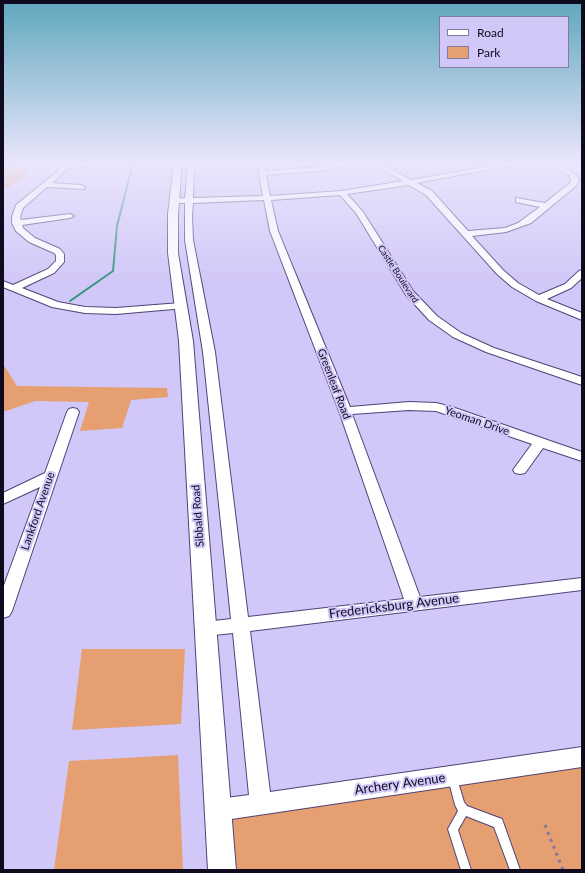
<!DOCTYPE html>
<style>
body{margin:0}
#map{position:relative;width:585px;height:873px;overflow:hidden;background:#d1c7f8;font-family:Lato,sans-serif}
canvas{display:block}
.frame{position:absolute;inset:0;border:4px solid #100a1f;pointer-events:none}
.legend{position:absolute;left:439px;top:16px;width:130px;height:52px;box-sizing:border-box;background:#d1c7f8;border:1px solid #847ba1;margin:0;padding:5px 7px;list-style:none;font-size:12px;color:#100a1f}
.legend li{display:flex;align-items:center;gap:8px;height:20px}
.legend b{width:20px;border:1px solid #847ba1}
</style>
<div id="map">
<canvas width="585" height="873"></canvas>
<div class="frame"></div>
<ul class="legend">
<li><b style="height:5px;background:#fff"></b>Road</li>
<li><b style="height:11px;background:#e59f70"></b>Park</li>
</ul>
</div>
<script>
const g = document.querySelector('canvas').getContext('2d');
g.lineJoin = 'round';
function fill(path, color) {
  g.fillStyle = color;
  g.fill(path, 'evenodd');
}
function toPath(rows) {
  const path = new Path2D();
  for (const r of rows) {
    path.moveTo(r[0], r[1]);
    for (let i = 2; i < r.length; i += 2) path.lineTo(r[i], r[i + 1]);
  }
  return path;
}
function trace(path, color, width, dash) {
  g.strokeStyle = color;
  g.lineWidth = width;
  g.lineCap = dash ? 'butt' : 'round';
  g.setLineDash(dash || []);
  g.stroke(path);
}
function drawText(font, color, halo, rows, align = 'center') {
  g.font = font + ' Lato,sans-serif';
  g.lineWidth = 4;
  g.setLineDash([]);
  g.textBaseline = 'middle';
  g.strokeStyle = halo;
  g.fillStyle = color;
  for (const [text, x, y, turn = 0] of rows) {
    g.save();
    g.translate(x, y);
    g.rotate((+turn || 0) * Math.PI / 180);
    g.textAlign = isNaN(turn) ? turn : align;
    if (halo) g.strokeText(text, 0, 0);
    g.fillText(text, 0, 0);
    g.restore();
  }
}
fill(toPath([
 [3,166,25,168,28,173,3,191],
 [3,367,5,367,17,386,167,388,168,397,131,400,122,428,80,431,89,402,35,401,3,412],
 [82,649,185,649,181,724,72,730],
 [178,755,183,870,54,870,69,761],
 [582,766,582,870,230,870,227,820]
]), '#e59f70');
trace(toPath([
 [70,301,113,271,117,226,133,163]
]), '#33937c', 2);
const service = toPath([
 [453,773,456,775,464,802,467,806,502,819,520,870,510,870,494,827,466,816,458,830,471,870,461,870,448,829,458,811,455,805,448,778,450,775,453,773]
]);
const minor = toPath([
 [52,163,63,165,97,163,94,165,65,169,63,173,52,183,81,185,85,187,84,189,47,187,23,208,20,217,21,220,70,214,74,216,70,218,22,225,23,228,35,238,60,249,64,254,64,262,54,273,22,288,58,302,85,307,116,308,181,303,186,306,185,308,116,314,85,313,52,307,3,287,3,281,13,285,48,269,56,261,56,255,54,253,29,242,16,231,12,223,12,217,16,205,58,171,58,168,52,163],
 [188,163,194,163,193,198,263,196,257,163,263,163,265,171,319,167,343,163,361,163,319,171,266,175,270,196,342,191,403,181,372,163,380,163,411,180,508,163,524,163,417,183,432,191,468,231,505,228,518,223,540,207,516,202,516,198,545,203,571,182,570,176,549,163,557,163,576,175,579,179,577,185,531,223,506,232,472,236,503,270,518,283,539,295,565,284,579,271,582,270,582,278,571,288,547,299,582,313,582,320,536,301,512,287,497,274,426,195,409,185,347,194,363,212,413,291,437,316,461,333,494,348,582,377,582,385,486,352,453,337,429,320,406,295,356,213,340,195,271,200,278,231,350,407,409,402,436,403,452,407,582,452,582,461,543,448,525,473,520,474,515,473,513,470,532,444,436,411,409,410,352,414,420,597,582,578,582,590,250,631,270,792,582,747,582,767,218,821,210,818,207,810,210,802,218,799,249,795,233,633,205,636,199,634,196,629,199,624,205,622,231,619,203,352,185,240,185,203,174,203,170,201,174,199,185,198,188,163],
 [264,200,270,231,339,411,404,599,248,617,215,352,193,240,192,216,193,203,264,200],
 [73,408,77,409,79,412,12,611,9,616,3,618,3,588,40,487,3,504,3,493,45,473,67,412,69,409,73,408]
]);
const tertiary = toPath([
 [174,163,182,163,178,214,178,253,193,341,236,870,208,870,179,341,168,253,168,214,174,163]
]);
trace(service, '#504377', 2);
trace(minor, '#504377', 2);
trace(tertiary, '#504377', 2);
trace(toPath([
 [545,825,563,870]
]), '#827a9f', 3, [3, 4.5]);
fill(service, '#fff');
fill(minor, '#fff');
fill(tertiary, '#fff');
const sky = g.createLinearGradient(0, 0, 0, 285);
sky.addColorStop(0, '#5fa7bd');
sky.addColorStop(0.57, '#eae6fc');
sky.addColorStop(1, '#eae6fc00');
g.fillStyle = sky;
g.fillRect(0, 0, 585, 285);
drawText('9px', '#100a1f', '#d1c7f8', [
 ["Castle Boulevard",398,274,57]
]);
drawText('11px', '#100a1f', '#d1c7f8', [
 ["Greenleaf Road",334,384,69],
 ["Yeoman Drive",477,421,19],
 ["Lankford Avenue",38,511,-71],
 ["Sibbald Road",198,516,-94]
]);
drawText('13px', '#100a1f', '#d1c7f8', [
 ["Fredericksburg Avenue",394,606,-7],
 ["Archery Avenue",400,784,-8]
]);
</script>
